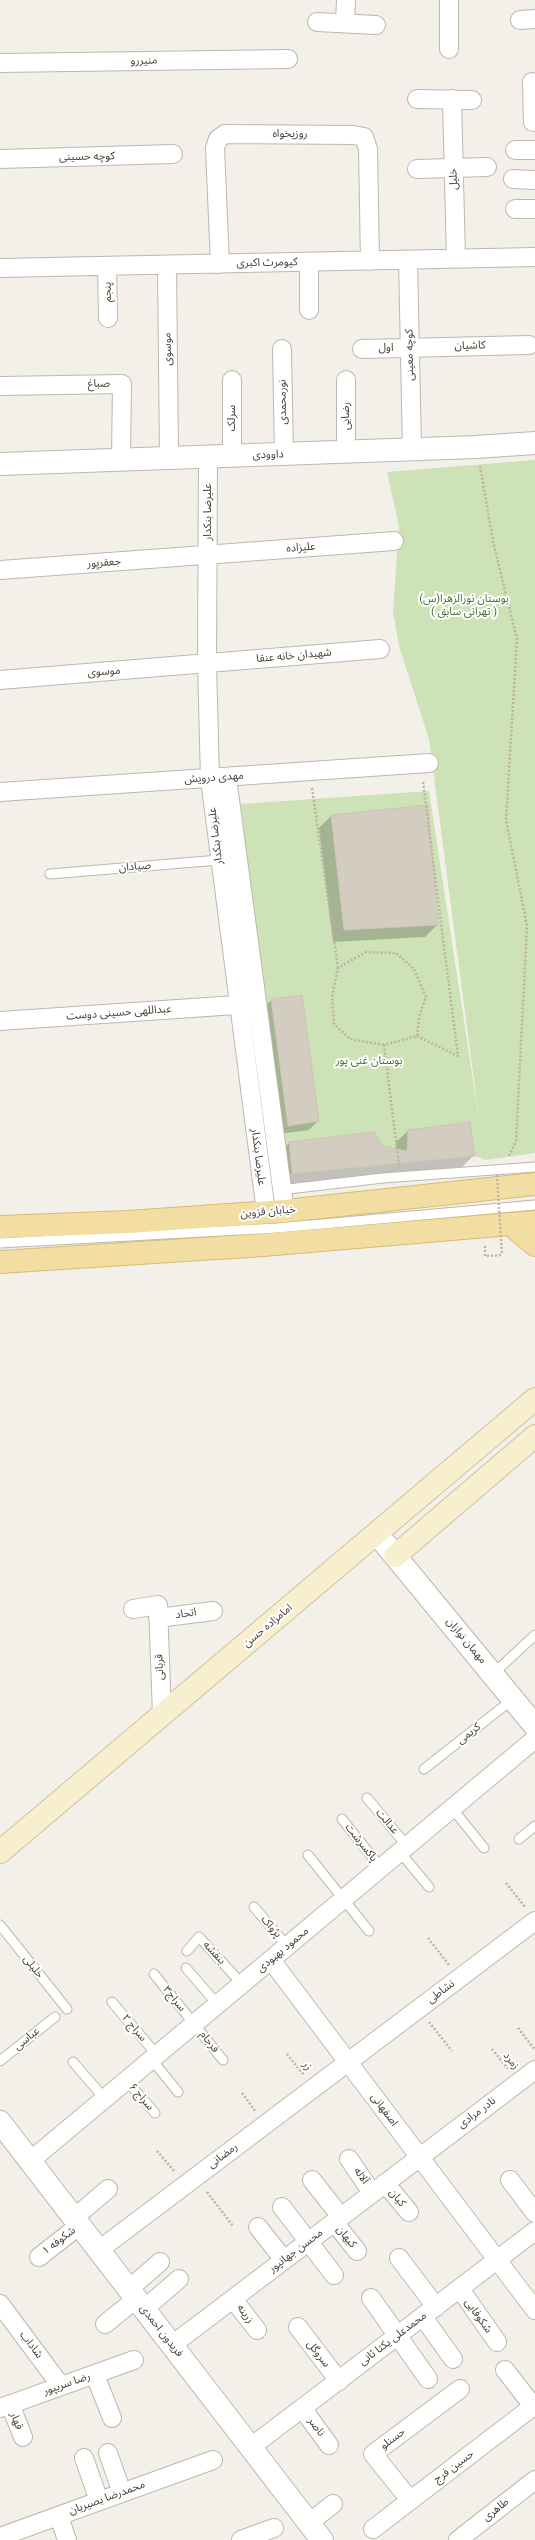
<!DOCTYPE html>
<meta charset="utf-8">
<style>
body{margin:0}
canvas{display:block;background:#f3f0e9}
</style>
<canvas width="535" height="2540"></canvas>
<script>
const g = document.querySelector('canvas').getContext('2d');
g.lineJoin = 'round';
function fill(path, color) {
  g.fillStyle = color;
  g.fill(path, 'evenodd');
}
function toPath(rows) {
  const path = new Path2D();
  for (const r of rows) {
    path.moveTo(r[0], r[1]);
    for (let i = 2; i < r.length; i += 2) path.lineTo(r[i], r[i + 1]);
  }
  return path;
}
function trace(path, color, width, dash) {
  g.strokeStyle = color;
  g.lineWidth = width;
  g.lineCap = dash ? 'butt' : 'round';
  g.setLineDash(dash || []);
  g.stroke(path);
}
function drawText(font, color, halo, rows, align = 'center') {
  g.font = font + ' Roboto,"Noto Sans Arabic",sans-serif';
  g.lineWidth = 4;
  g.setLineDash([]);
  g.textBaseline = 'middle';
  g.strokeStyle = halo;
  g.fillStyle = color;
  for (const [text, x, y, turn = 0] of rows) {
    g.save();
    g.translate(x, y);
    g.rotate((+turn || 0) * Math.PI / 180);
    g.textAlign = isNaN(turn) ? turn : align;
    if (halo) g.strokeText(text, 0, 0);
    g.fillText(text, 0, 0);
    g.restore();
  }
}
fill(toPath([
 [535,460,535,1153,485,1160,475,1156,281,1175,241,804,429,791,480,1126,429,739,399,646,393,612,399,526,387,472]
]), '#cde2b7');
fill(toPath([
 [427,806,437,925,425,937,333,942,319,828,331,816],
 [271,1000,318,1121,309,1130,279,1134,262,1009],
 [408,1131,474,1155,462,1167,281,1185,277,1155,289,1143,373,1133,382,1147,396,1150,396,1142]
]), '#0003');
const building = toPath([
 [428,805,438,925,344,930,331,815,428,805],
 [302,995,319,1121,288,1126,271,999,302,995],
 [470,1122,475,1156,292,1174,289,1142,374,1132,383,1146,407,1151,408,1130,470,1122]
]);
fill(building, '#d3ccc0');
trace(building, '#cdc4b4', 1);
const service = toPath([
 [50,874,219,860],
 [280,1190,383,1178,535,1167],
 [0,1243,277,1228,535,1205],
 [493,1674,535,1635],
 [424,1769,513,1699],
 [367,1798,407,1846],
 [452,1808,484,1848],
 [342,1819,381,1868],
 [519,1839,535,1826],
 [400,1852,429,1887],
 [308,1855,369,1931],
 [254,1907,287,1946],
 [0,1925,67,2009],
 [187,1951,199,1937,242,1984],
 [186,1968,218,2005],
 [154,1974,223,2060],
 [112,2002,157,2055],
 [152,2060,178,2092],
 [0,2061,55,2017],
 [73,2062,105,2099],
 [127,2081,155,2113]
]);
const minor = toPath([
 [449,0,449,49],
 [520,20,535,19],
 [317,22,376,25],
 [345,23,346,0],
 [0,63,288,59],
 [532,82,533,122,535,122],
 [417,99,472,100],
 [452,99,456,259],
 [515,150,535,150],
 [0,159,173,154],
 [417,169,487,167],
 [513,179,535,180],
 [515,209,535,209],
 [408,260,412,449],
 [220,264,215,148,218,139,225,134,354,135,364,137,368,149,370,261],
 [167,265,169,458],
 [107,266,108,318],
 [0,268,535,257],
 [309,310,309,262],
 [282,349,284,454],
 [362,349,529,345],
 [346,380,346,452],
 [0,386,122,384,121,460],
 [232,456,232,380],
 [208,457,207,663,210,779,266,1212],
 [0,570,394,541],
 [0,680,380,649],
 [227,778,285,1211],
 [0,792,429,763],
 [0,1021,251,1004],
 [133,1609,158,1605,162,1715],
 [158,1618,213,1611],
 [271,1960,535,2310],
 [349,2159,372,2193],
 [30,2161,535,1739],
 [312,2180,341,2217],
 [510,2180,535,2213],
 [385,2183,409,2212],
 [282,2207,334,2275],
 [74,2218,108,2189],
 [334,2222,357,2251],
 [258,2227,284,2260],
 [99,2250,535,1921],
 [39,2257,80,2225],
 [399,2258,436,2307],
 [129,2289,160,2262],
 [460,2289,497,2342],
 [371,2298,428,2379],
 [233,2299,257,2330],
 [0,2304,61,2386],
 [144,2309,179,2279],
 [423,2317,453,2359],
 [105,2324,136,2299],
 [298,2327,339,2381],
 [172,2345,535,2070],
 [505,2370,533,2406],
 [95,2375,112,2418],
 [10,2404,23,2437],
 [0,2408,134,2360],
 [302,2408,329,2445],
 [251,2447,535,2231],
 [108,2453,122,2493],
 [84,2458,99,2501],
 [410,2500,373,2454,460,2389],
 [59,2516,67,2540],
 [309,2523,333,2504],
 [373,2529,535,2405],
 [0,2537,213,2460],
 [241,2540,274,2528],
 [458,2540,535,2480]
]);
const tertiary = toPath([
 [0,464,476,447,535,443],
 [377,1534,535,1726],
 [0,2122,322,2540]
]);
const secondary = toPath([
 [395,1556,535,1436],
 [0,1852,535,1399]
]);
const primary = toPath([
 [510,1224,535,1245],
 [0,1227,129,1222,285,1211,535,1184],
 [0,1262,263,1245,535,1222]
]);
trace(service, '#bdb8ad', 11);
trace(minor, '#bdb8ad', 20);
trace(tertiary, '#bdb8ad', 24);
trace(secondary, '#cdc29e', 24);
trace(primary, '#d6bc74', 24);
trace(toPath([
 [480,466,493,541,517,639,506,820,527,926,516,1141,509,1156],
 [312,788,338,968],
 [417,1036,458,1056,423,782],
 [384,1045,350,1039,334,1024,332,996,338,968,366,952,396,953,414,969,426,997,419,1017,417,1036,384,1045,399,1165],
 [485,1246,485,1256,502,1255],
 [506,1883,525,1907],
 [428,1938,449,1965],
 [429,2022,452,2051],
 [518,2028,535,2050],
 [492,2049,508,2069],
 [287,2054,304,2075],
 [242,2093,255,2111],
 [157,2151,175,2172],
 [207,2192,233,2226]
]), '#bdb4a0', 2.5, [2, 2]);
trace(service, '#fff', 9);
trace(minor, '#fff', 18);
trace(tertiary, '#fff', 22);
trace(secondary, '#f8efce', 22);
trace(primary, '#f2dea2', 22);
trace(toPath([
 [497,1175,502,1255]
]), '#bdb4a0', 2.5, [2, 2]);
drawText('11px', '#464138', '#fff', [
 ["منیررو",144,61,-1],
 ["روزیخواه",290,134],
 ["کوچه حسینی",87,157,-1],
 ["خلیل",454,179,-92],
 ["کیومرث اکبری",267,263,-1],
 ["پنجم",108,292,-91],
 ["کاشیان",470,346,-1],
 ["اول",386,348,-1],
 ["موسوی",168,349,-91],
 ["کوچه معینی",410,355,-91],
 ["صباغ",99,384,-1],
 ["نورمحمدی",283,402,-91],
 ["رضایی",346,416,-90],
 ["سرلک",232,418,-90],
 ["داوودی",268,455,-2],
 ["علیرضا بنکدار",208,512,-90],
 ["علیزاده",301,548,-4],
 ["جعفرپور",104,563,-4],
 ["شهیدان خانه‌ عنقا",294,656,-5],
 ["موسوی",104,672,-4],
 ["مهدی درویش",214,778,-4],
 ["علیرضا بنکدار",216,836,-97],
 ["صیادان",135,867,-5],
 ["عبداللهی حسینی دوست",119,1013,-4],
 ["علیرضا بنکدار",258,1157,83],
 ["خیابان قزوین",268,1212,-5],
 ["اتحاد",186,1614,-8],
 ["امامزاده حسن",268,1626,-40],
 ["مهمان نوازان",466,1641,50],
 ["قربانی",160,1667,-92],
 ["کریمی",469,1734,-38],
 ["عدالت",387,1822,50],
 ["پاکسرشت",361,1843,52],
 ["پژواک",271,1927,49],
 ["محمود بهبودی",283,1950,-40],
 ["بنفشه",214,1953,47],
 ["خلیلی",33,1967,52],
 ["نشاطی",441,1992,-37],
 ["سراج۳",174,1999,51],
 ["سراج ۲",134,2028,50],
 ["عباسی",27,2039,-39],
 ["فرجام",209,2042,52],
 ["زمرد",511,2061,52],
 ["زر",307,2066,51],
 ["سراج ۶",141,2097,49],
 ["اصفهانی",384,2110,53],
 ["نادر مرادی",477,2113,-37],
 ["رمضانی",223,2156,-37],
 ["آلاله",361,2176,55],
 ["کیان",397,2198,51],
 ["کیهان",346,2237,50],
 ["شکوفه ۱",59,2241,-37],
 ["محسن جهانپور",296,2251,-37],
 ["زرینه",245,2314,53],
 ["شکوفایی",478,2316,55],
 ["فریدون احمدی",161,2331,52],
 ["محمدعلی یکتا ثانی",393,2339,-37],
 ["شاداب",31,2345,53],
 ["سروگل",318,2354,52],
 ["رضا سریپور",67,2384,-19],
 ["قهار",16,2421,68],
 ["ناصر",316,2427,53],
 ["حسنلو",393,2439,-37],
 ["حسین فرج",454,2467,-37],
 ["محمدرضا بصیریان",107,2498,-20],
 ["طاهری",496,2510,-38]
]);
drawText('11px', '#487132', '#fff', [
 ["بوستان نورالزهرا(س)",464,599],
 ["( تهرانی سابق )",464,612],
 ["بوستان غنی پور",369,1061]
]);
</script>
